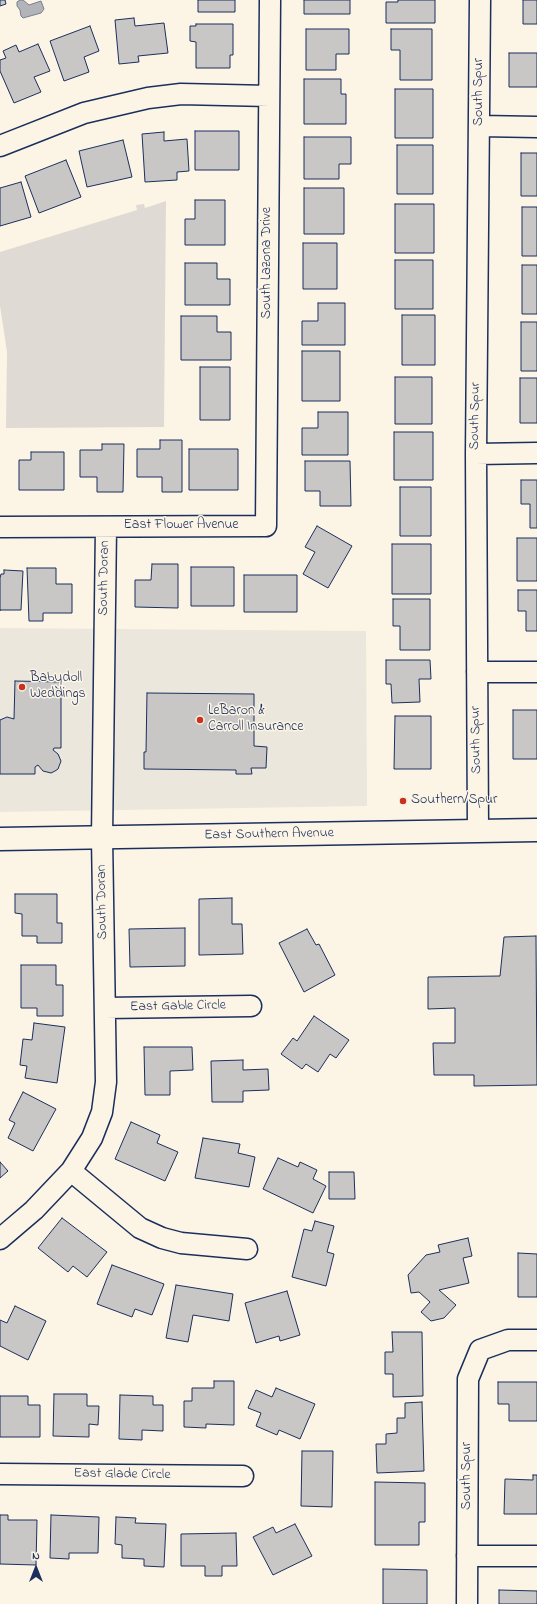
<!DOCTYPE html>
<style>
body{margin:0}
#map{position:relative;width:537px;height:1604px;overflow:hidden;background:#fcf5e5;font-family:"Indie Flower",sans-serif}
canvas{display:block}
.north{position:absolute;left:16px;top:1548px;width:40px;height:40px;-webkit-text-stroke:3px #fcf5e5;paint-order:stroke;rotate:0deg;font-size:11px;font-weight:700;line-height:16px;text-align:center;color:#1b2f5e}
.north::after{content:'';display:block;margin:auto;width:14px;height:18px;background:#1b2f5e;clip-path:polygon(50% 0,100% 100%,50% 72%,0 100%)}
</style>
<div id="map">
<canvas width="537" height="1604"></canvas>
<div class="north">N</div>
</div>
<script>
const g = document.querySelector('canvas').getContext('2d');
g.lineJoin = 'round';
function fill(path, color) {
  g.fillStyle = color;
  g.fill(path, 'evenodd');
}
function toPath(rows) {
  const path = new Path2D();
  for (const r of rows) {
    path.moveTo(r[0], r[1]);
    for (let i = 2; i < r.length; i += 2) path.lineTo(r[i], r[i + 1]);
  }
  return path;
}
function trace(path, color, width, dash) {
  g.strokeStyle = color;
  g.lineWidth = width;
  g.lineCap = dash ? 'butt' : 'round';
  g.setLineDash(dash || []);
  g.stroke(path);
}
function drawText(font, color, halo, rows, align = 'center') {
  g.font = font + ' "Indie Flower",sans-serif';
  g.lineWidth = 3;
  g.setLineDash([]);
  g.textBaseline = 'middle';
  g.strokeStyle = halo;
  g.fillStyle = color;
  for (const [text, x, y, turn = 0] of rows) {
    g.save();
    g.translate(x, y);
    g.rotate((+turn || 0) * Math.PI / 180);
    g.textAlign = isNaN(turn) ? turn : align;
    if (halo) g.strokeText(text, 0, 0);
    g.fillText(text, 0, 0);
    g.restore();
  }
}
fill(toPath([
 [0,628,366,631,367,806,0,812]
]), '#ece7dc');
fill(toPath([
 [166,201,164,427,6,428,7,352,0,306,0,252,137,210,136,205,144,204,145,208]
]), '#dfdbd4');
const water = toPath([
 [20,0,23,0,29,5,41,1,44,9,41,13,23,18,21,16,20,10,17,6,17,2,20,0]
]);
fill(water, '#b2b4b8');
trace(water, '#767f94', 1);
const building = toPath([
 [0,0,5,0,6,4,0,6,0,0],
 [198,0,235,0,235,12,198,12,198,0],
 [304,0,350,0,350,14,304,14,304,0],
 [398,0,435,0,435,23,386,23,386,2,398,2,398,0],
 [523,0,537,0,537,24,523,24,523,0],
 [134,18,135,26,164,23,168,53,138,56,139,62,119,64,115,20,134,18],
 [196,24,233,24,233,55,230,55,230,68,196,68,196,42,190,41,190,26,196,26,196,24],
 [90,26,99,51,84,57,89,72,64,81,50,41,90,26],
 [306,29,349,29,349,54,336,54,336,70,306,70,306,29],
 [391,29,432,29,432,80,400,80,400,50,391,50,391,29],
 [38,44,50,71,34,77,41,92,14,103,0,71,0,60,6,58,3,51,16,45,19,52,38,44],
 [509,53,537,53,537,87,509,87,509,53],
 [304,79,341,79,341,94,346,94,346,124,304,124,304,79],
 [395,89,433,89,433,138,395,138,395,89],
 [195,131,239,131,239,170,195,170,195,131],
 [164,132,164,141,187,139,189,171,177,172,177,180,145,182,142,134,164,132],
 [304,137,351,137,351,164,339,164,339,179,304,179,304,137],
 [123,140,132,177,87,187,79,151,123,140],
 [397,145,433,145,433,194,397,194,397,145],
 [521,153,537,153,537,196,521,196,521,153],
 [66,160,81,197,39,213,25,176,66,160],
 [21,182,31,217,0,226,0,188,21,182],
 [304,188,344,188,344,234,304,234,304,188],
 [195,200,225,200,225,245,185,245,185,219,195,219,195,200],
 [395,204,434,204,434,253,395,253,395,204],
 [522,207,537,207,537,256,522,256,522,207],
 [303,243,337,243,337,289,303,289,303,243],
 [395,260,433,260,433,309,395,309,395,260],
 [185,263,217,263,217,279,230,279,230,305,185,305,185,263],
 [522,265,537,265,537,314,522,314,522,265],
 [318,303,345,303,345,345,302,345,302,321,318,321,318,303],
 [402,315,435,315,435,365,402,365,402,315],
 [181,316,217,316,217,332,231,332,231,360,181,360,181,316],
 [521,322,537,322,537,371,521,371,521,322],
 [302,351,340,351,340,401,302,401,302,351],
 [200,367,230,367,230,420,200,420,200,367],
 [395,377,432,377,432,424,395,424,395,377],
 [520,378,537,378,537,423,520,423,520,378],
 [318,412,348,412,348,455,302,455,302,428,318,428,318,412],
 [394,432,433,432,433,480,394,480,394,432],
 [160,440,182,440,182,492,162,492,162,477,137,477,137,449,160,449,160,440],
 [102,444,124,444,123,492,97,492,97,477,80,477,80,450,102,450,102,444],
 [189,449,238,449,238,490,189,490,189,449],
 [31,452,64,452,64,490,19,490,19,460,31,460,31,452],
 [305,461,350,461,351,506,320,506,320,491,305,491,305,461],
 [521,480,537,480,537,528,530,528,530,504,521,504,521,480],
 [400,487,431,487,431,536,400,536,400,487],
 [317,526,352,546,328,588,303,574,315,552,305,547,317,526],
 [517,538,537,538,537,581,517,581,517,538],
 [392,544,431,544,431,594,392,594,392,544],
 [152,564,178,564,178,608,135,607,135,580,151,580,152,564],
 [191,567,234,567,234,606,191,606,191,567],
 [27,568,56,568,56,584,72,584,72,613,43,613,43,621,29,621,27,568],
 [4,570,23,571,21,610,0,610,0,611,0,578,1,574,4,574,4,570],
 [244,575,297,575,297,612,244,612,244,575],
 [518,590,537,590,537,631,526,631,526,611,518,611,518,590],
 [393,599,430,599,430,650,400,650,400,626,393,626,393,599],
 [386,660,430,660,431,679,419,679,420,702,392,703,391,684,386,684,386,660],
 [15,681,61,682,61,748,54,748,53,750,58,754,61,761,58,769,55,771,51,773,43,771,38,765,35,767,35,774,0,774,0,720,7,717,14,719,15,681],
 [147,693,254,694,254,746,267,747,266,768,251,768,252,774,236,774,236,770,144,769,144,752,146,752,147,693],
 [513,710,537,710,537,759,513,759,513,710],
 [395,716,431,716,431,769,394,769,395,716],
 [15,894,57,894,57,923,62,923,62,943,37,943,37,936,22,936,22,914,15,913,15,894],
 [232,898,232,924,242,924,243,954,199,955,199,899,232,898],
 [185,928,185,966,130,967,129,929,185,928],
 [307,929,316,945,319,944,335,975,304,992,279,943,307,929],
 [536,936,537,1085,474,1086,474,1075,434,1075,433,1043,455,1043,455,1008,428,1009,428,977,500,976,504,937,536,936],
 [21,965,56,965,56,985,63,985,63,1016,37,1016,37,1008,21,1008,21,965],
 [314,1016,349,1040,336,1058,330,1054,318,1072,306,1064,302,1069,281,1054,293,1038,297,1041,314,1016],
 [34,1023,65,1027,57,1083,25,1078,27,1066,20,1065,23,1039,32,1040,34,1023],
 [144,1047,192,1047,193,1070,170,1071,170,1095,145,1095,144,1047],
 [243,1060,243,1070,268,1069,269,1090,243,1091,243,1102,212,1102,211,1061,243,1060],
 [23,1092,56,1109,33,1151,8,1138,15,1123,9,1120,23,1092],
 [131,1122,160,1135,157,1143,178,1152,165,1181,115,1159,131,1122],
 [203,1138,240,1144,238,1153,255,1157,249,1187,195,1178,203,1138],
 [278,1158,298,1167,300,1162,317,1170,313,1179,326,1186,313,1213,263,1189,278,1158],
 [0,1162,8,1171,0,1178,0,1162],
 [329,1172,354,1172,355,1199,329,1199,329,1172],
 [62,1218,107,1252,87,1277,73,1266,68,1272,38,1248,62,1218],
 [315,1221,334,1226,327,1252,334,1254,326,1286,292,1277,304,1229,312,1231,315,1221],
 [468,1238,472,1256,463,1258,469,1283,439,1290,456,1305,444,1318,431,1321,421,1312,430,1302,419,1292,411,1293,408,1275,426,1255,440,1252,438,1245,468,1238],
 [518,1253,537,1254,537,1297,518,1297,518,1253],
 [112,1265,164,1284,152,1315,135,1309,132,1317,97,1304,112,1265],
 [176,1285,233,1294,229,1321,193,1315,188,1342,166,1338,176,1285],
 [287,1291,300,1335,280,1341,279,1336,256,1343,245,1303,287,1291],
 [15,1306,46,1321,28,1360,0,1346,0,1320,7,1323,15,1306],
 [392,1332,422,1332,423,1396,393,1397,393,1374,385,1374,385,1352,393,1352,392,1332],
 [214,1381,234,1381,234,1425,206,1424,206,1428,184,1427,184,1401,192,1401,192,1388,214,1388,214,1381],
 [498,1382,537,1382,537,1421,509,1421,509,1404,498,1404,498,1382],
 [276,1388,315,1404,300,1439,279,1430,277,1435,256,1426,261,1413,248,1408,256,1390,272,1397,276,1388],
 [54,1394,87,1394,87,1406,99,1406,98,1425,89,1424,89,1437,53,1436,54,1394],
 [120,1395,153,1396,153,1405,163,1405,163,1431,142,1430,142,1440,119,1439,120,1395],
 [0,1396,28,1396,28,1405,40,1405,40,1437,0,1437,0,1396],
 [422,1402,424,1471,377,1473,376,1444,386,1444,386,1434,397,1433,397,1418,405,1418,405,1403,422,1402],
 [302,1451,333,1451,332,1507,301,1506,302,1451],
 [533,1475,537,1475,537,1514,504,1514,505,1479,533,1480,533,1475],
 [375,1482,425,1483,425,1522,419,1522,419,1545,375,1545,375,1482],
 [0,1515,8,1515,8,1520,37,1520,36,1565,0,1564,0,1515],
 [51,1515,99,1517,98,1553,69,1553,69,1559,50,1558,51,1515],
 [116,1517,136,1518,135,1523,166,1524,164,1567,144,1566,144,1559,122,1558,122,1545,115,1544,116,1517],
 [295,1524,312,1556,273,1575,253,1537,273,1527,276,1533,295,1524],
 [236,1533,237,1566,222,1566,222,1576,205,1576,205,1566,181,1566,181,1534,236,1533],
 [383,1569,427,1570,427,1604,383,1604,383,1569],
 [499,1590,537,1591,537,1604,499,1604,499,1590]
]);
fill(building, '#c8c7c6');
trace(building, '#1b2f5e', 1);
const minor = toPath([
 [480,126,537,127],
 [0,146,84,113,148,98,181,94,269,96],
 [476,454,537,453],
 [0,527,266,526,270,0],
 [477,672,537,672],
 [478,831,476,454,480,0],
 [105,1008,251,1006],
 [71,1171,140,1228,162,1238,181,1243,247,1249],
 [0,1239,34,1210,71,1171,92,1138,102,1112,106,1082,102,837,106,527],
 [0,1474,243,1476],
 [467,1556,537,1556],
 [467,1604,468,1379,480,1350,508,1340,537,1340]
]);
const secondary = toPath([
 [0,839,537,830]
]);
trace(minor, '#1b2f5e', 23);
trace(secondary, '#1b2f5e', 25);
trace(minor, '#fcf5e5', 20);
trace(secondary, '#fcf5e5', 22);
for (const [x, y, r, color] of [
 [22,687,4,"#c8321e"],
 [200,720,4,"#c8321e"],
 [403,801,4,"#c8321e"]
]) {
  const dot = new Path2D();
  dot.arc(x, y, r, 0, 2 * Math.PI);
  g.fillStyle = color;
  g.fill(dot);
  trace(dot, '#fcf5e5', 1.5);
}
drawText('14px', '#1b2f5e', '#fcf5e5', [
 ["South Spur",480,92,-90],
 ["South Lazona Drive",268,263,-90],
 ["South Spur",476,416,-89],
 ["East Flower Avenue",181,526],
 ["South Doran",105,578,-89],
 ["South Spur",477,740,-91],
 ["East Southern Avenue",269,835,-1],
 ["South Doran",103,902,-91],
 ["East Gable Circle",178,1007,-1],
 ["East Glade Circle",122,1475,1],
 ["South Spur",468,1476,-90]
]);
drawText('14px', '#1b2f5e', '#fcf5e5', [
 ["Babydoll",30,679],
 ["Weddings",30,695],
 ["LeBaron &",208,712],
 ["Carroll Insurance",208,728],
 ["Southern/Spur",411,801]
], 'left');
</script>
